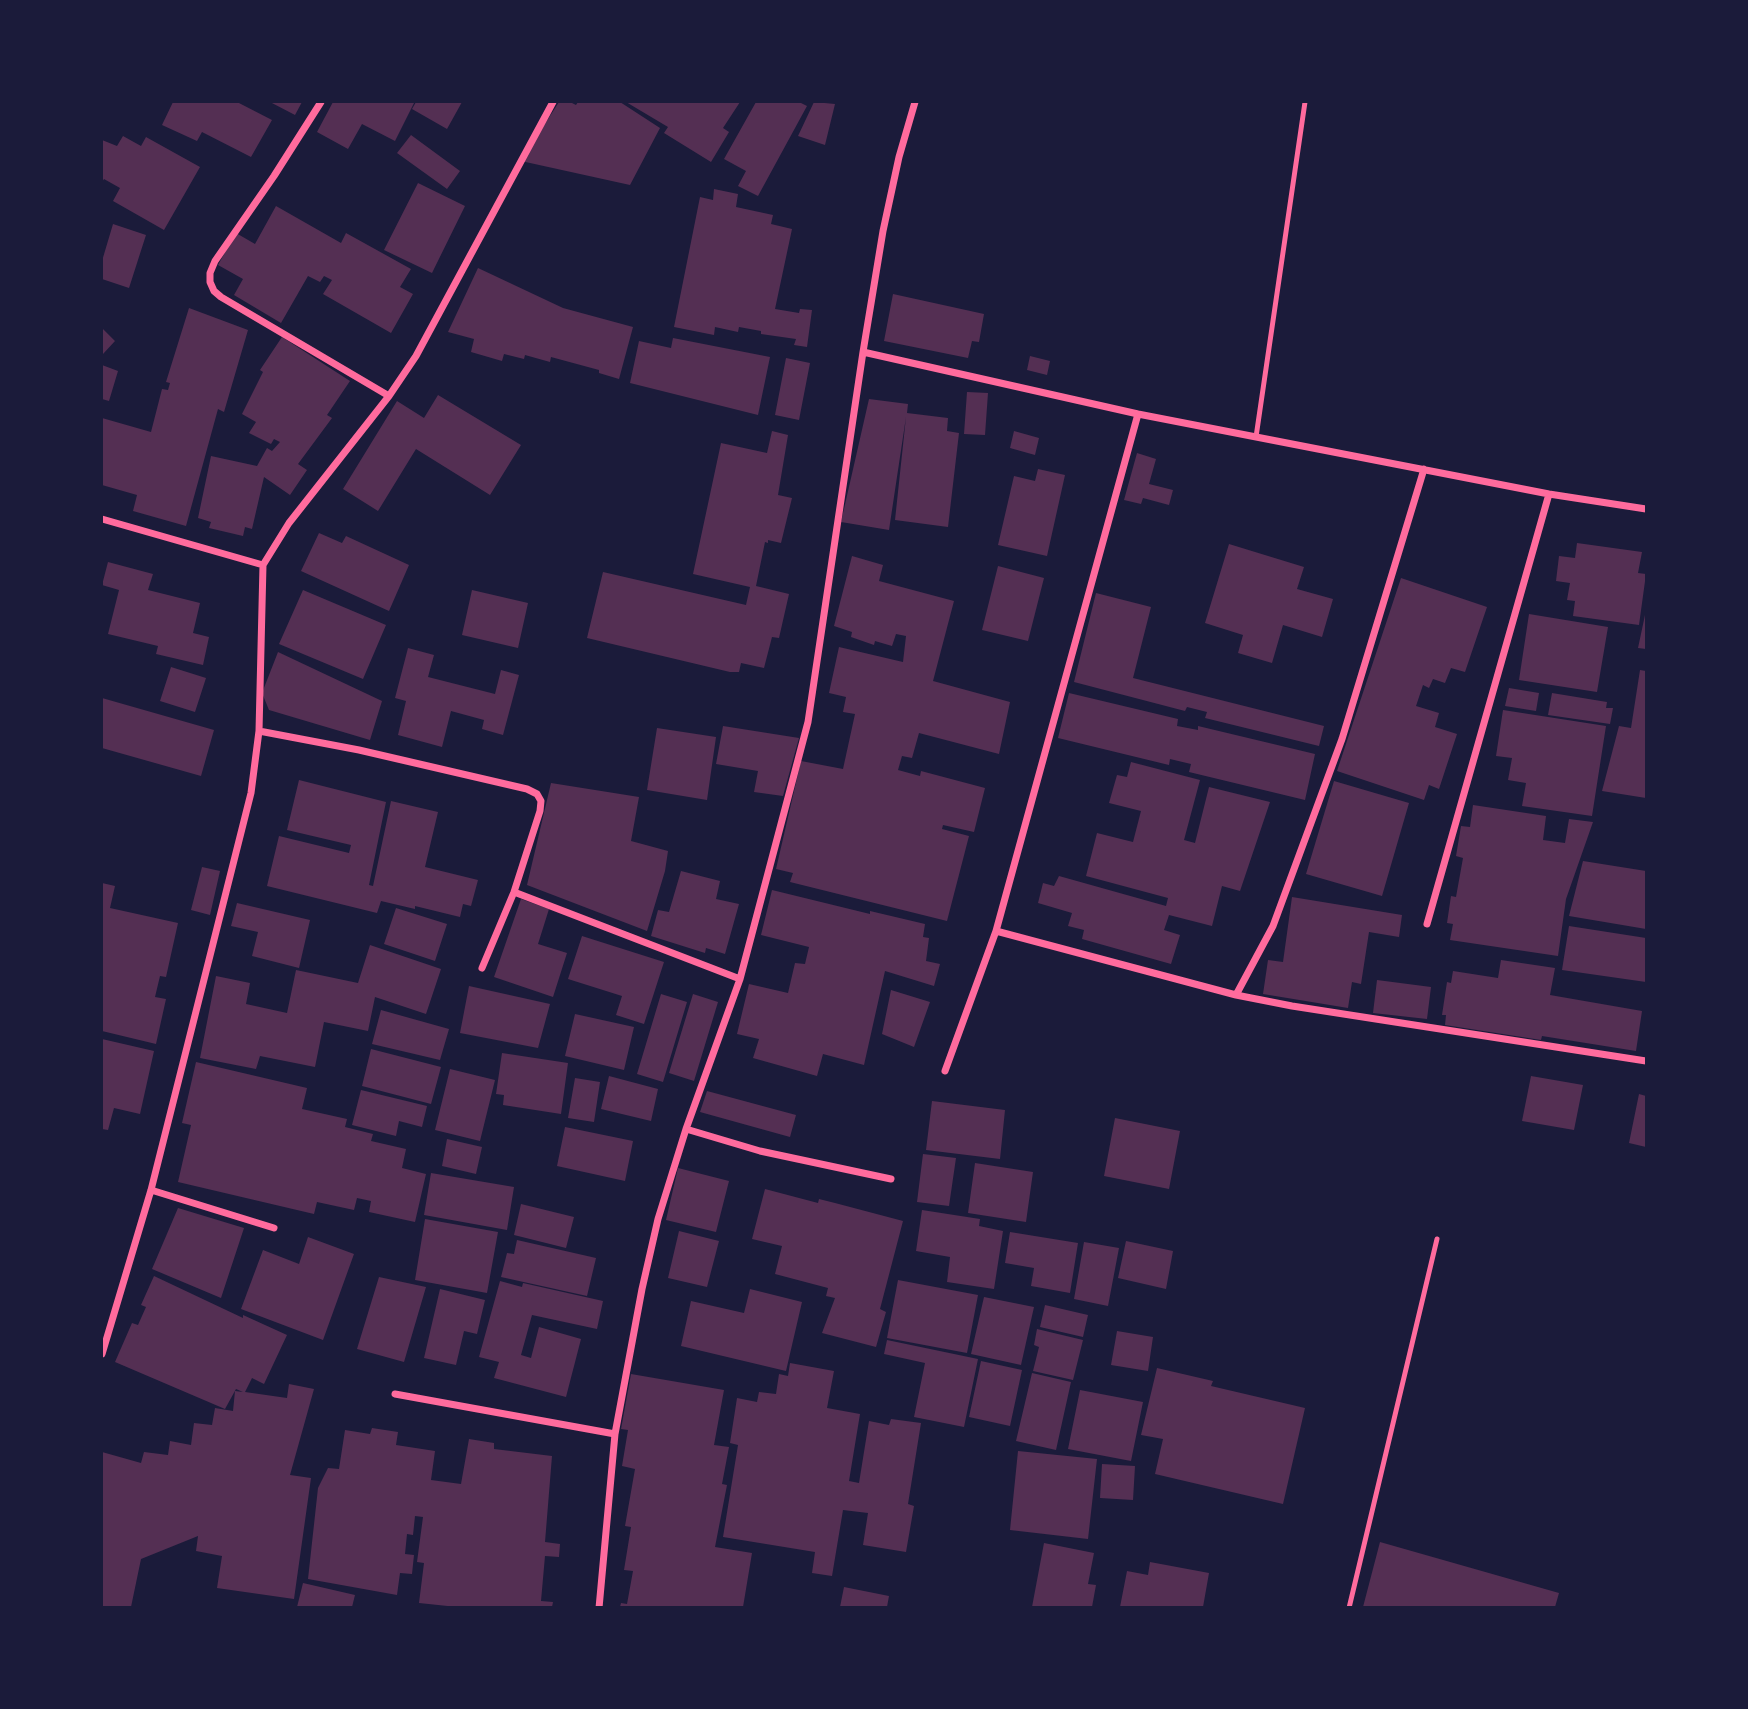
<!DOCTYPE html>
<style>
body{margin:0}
#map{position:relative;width:1748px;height:1709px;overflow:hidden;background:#1b1b3a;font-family:Jost,sans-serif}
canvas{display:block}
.frame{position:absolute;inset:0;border:103px solid #1b1b3a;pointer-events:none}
</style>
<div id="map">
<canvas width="1748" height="1709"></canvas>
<div class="frame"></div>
</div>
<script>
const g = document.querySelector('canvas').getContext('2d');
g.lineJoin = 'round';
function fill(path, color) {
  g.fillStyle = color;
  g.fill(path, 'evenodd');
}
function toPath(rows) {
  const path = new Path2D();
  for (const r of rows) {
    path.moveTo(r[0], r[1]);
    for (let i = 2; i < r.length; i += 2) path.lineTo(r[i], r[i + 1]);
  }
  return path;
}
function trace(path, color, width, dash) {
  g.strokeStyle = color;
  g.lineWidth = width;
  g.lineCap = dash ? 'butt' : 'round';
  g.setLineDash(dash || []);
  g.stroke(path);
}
fill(toPath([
 [173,102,237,102,272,120,251,157,202,132,197,141,162,125],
 [270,102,302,102,295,115],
 [333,102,412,102,414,103,395,141,362,124,348,149,317,132],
 [416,102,462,102,447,129,412,109],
 [559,102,570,102,576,105,578,102,620,102,660,128,630,185,521,161],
 [626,102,740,102,723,128,729,132,711,162,664,133,668,127],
 [756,102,799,102,807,106,758,196,738,186,746,171,724,159],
 [814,102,835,104,825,145,798,136],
 [411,135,460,171,447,189,397,153],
 [123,136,141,146,146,137,200,167,164,230,113,201,120,188,104,179,102,182,102,140,117,146],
 [418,183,465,206,432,273,384,250],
 [714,189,738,194,736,207,773,215,771,224,792,229,775,309,799,313,800,309,812,310,807,347,794,345,796,339,761,334,761,331,739,327,738,332,715,327,714,335,674,327,700,197,713,200],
 [276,206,341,243,346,233,411,269,400,287,413,294,391,333,323,294,332,280,324,276,320,282,308,276,281,323,234,295,243,279,218,265,236,233,255,244],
 [113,224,146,235,129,288,102,279,102,261],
 [478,268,563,308,633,327,619,379,599,373,599,370,551,357,550,362,525,355,524,359,504,354,502,361,471,352,474,339,448,332],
 [893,294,984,314,979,342,972,341,968,358,884,341],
 [189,308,248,330,224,412,218,409,186,526,133,511,137,495,102,485,102,418,151,432,162,389,168,390,170,383,166,382],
 [102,328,115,341,103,354,102,352],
 [282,337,350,381,327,415,332,418,298,464,307,470,290,495,264,477,252,529,245,527,243,536,209,528,211,522,198,518,211,456,257,466,267,448,272,451,280,442,274,439,271,444,249,433,256,422,242,414,263,372,260,370],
 [673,338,770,357,758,415,630,383,639,341,671,348],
 [1030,356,1050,361,1047,375,1027,370],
 [786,358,810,363,799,420,775,415],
 [102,365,118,371,109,401,102,399],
 [967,392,988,393,985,435,964,434],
 [438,395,521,445,490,495,416,449,378,511,343,489,397,401,424,418],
 [869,399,908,404,907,413,948,418,947,431,959,433,948,527,895,520,906,417,889,530,841,522],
 [772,431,788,435,778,495,792,498,781,543,768,540,768,543,765,542,756,586,789,594,779,638,772,637,764,668,741,663,739,672,730,672,587,638,603,572,746,605,750,587,693,574,721,443,767,453],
 [1014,431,1039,438,1035,455,1010,448],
 [1137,453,1156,459,1149,484,1173,490,1169,505,1143,498,1141,504,1124,500],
 [1038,469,1065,475,1047,556,998,545,1014,476,1035,481],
 [319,533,342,543,346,536,409,565,389,611,301,571],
 [1577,543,1642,552,1638,573,1646,574,1639,625,1573,616,1575,601,1567,600,1570,583,1556,581,1559,556,1575,558],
 [1229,544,1304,567,1297,589,1333,599,1322,637,1283,625,1272,663,1238,653,1243,635,1205,623],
 [852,556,883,565,879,581,954,601,933,681,1010,702,999,754,919,733,912,758,902,756,898,770,920,776,921,771,985,788,974,832,943,825,942,829,969,836,947,921,790,882,793,873,776,869,801,761,843,769,855,714,843,712,846,697,829,693,839,647,903,662,906,636,896,634,892,646,875,641,874,645,851,637,852,632,834,626],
 [108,562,153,574,148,590,200,603,193,633,209,637,203,665,156,654,158,646,108,634,119,590,102,585],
 [998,566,1044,578,1028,641,982,630],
 [1401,578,1487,607,1465,672,1451,668,1445,683,1433,679,1429,688,1423,685,1416,706,1439,713,1435,727,1457,734,1439,789,1429,785,1424,800,1337,771],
 [303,590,386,625,363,679,279,644],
 [472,590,528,603,518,648,462,635],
 [1096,593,1151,607,1133,678,1324,726,1319,746,1205,718,1207,712,1187,707,1185,711,1074,682],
 [1529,614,1608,627,1597,692,1519,680],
 [1645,615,1646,615,1646,649,1638,648],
 [408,648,434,655,428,677,495,694,501,670,519,675,503,735,482,729,484,720,451,711,442,747,398,735,406,701,395,698],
 [278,652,382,701,370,740,269,710,262,693],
 [171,667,206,678,195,712,160,701],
 [1640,670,1646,671,1646,798,1602,791,1619,726,1631,728],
 [1509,688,1539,693,1536,711,1505,706],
 [1069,693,1178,719,1177,726,1198,730,1198,726,1315,754,1305,800,1189,772,1191,764,1170,759,1169,765,1058,738],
 [1552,693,1607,702,1606,708,1613,708,1610,724,1548,715],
 [102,698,214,730,201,776,102,748],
 [1503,710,1606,726,1592,816,1522,806,1526,783,1508,780,1512,758,1496,756],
 [723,726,799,738,783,796,754,792,758,771,716,764],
 [657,728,716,737,707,800,647,790],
 [1131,762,1200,780,1184,840,1195,843,1209,787,1270,802,1240,891,1222,886,1212,926,1169,915,1164,930,1180,935,1171,964,1082,939,1084,930,1068,926,1072,913,1038,903,1043,883,1054,886,1059,876,1166,906,1168,898,1086,876,1097,833,1133,842,1141,811,1109,803,1117,775,1127,777],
 [299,780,386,802,369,885,373,886,391,801,438,812,425,867,478,880,471,906,463,904,460,917,415,906,415,909,381,901,377,913,267,886,279,836,349,853,351,845,287,830],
 [1334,781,1409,803,1382,896,1306,874],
 [551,783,639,797,631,841,668,851,665,871,647,931,527,885],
 [1473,805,1546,816,1543,840,1565,843,1569,819,1593,822,1566,899,1558,956,1450,940,1453,924,1447,923,1451,896,1456,897,1463,858,1456,856,1461,826,1470,827],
 [1583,861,1646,871,1646,929,1569,916],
 [202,867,220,871,210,915,191,910],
 [681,871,720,881,716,899,739,904,725,954,706,948,705,953,651,936,658,910,669,912],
 [102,883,115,886,110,908,178,923,166,977,160,976,155,997,166,999,156,1044,102,1031],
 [772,890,870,914,870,911,925,924,923,937,929,938,926,961,940,964,934,986,885,971,864,1065,823,1054,817,1076,753,1058,759,1039,737,1034,749,984,788,993,795,963,805,964,809,947,761,935],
 [1292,897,1402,915,1399,937,1369,932,1361,984,1352,982,1348,1008,1263,994,1268,960,1283,962],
 [521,899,549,909,538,944,567,953,553,997,494,977],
 [237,903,310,920,299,968,252,956,258,932,231,926],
 [396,908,447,924,435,961,384,944],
 [1569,926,1646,938,1646,982,1562,970],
 [582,936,664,962,644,1024,616,1015,622,996,568,979],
 [370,945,441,969,426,1014,375,997,368,1031,324,1022,315,1067,260,1056,256,1069,200,1058,216,976,250,983,246,1004,287,1013,296,970,358,983],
 [1501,960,1555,968,1550,995,1642,1011,1636,1051,1542,1036,1541,1040,1445,1025,1446,1015,1442,1015,1447,982,1451,983,1453,971,1498,978],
 [1377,980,1431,987,1427,1019,1373,1013],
 [469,986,550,1004,538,1048,460,1033],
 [891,990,930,1002,914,1047,882,1034],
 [661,994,687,1002,663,1082,637,1074],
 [693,994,718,1002,694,1081,669,1073],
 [381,1010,449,1029,440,1060,372,1044],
 [575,1014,634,1027,624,1070,565,1056],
 [102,1039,154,1051,140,1114,114,1108,108,1130,102,1129],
 [371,1049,441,1067,431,1104,362,1086],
 [502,1053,568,1063,561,1114,503,1105,504,1095,496,1094],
 [196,1062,307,1088,302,1109,347,1119,345,1127,373,1134,371,1141,406,1149,402,1168,426,1174,415,1222,369,1212,371,1201,357,1198,354,1210,317,1202,314,1214,178,1182,191,1125,182,1123],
 [450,1069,495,1080,480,1141,435,1130],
 [609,1076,658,1089,651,1121,601,1109],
 [1531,1076,1583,1085,1574,1130,1522,1121],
 [575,1078,600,1082,594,1122,568,1118],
 [361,1090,427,1106,422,1127,399,1121,396,1136,352,1125],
 [707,1091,796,1115,790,1137,700,1112],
 [1639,1094,1646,1096,1646,1147,1629,1143],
 [932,1101,1005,1110,1000,1159,926,1150],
 [1115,1118,1180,1131,1169,1189,1104,1176],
 [565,1127,633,1141,625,1181,557,1166],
 [447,1139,482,1147,476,1174,442,1166],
 [923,1154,956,1158,949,1206,917,1202],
 [975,1163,1033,1172,1026,1222,968,1213],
 [678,1168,729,1181,716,1232,666,1220],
 [431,1173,514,1187,507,1230,424,1215],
 [765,1189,818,1203,819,1199,835,1203,903,1221,880,1309,886,1312,876,1347,822,1333,835,1298,826,1296,828,1288,775,1274,782,1246,752,1239],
 [521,1204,574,1217,566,1248,514,1235],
 [178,1208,244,1228,221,1298,152,1269],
 [922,1210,980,1219,979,1226,1003,1231,994,1289,947,1282,950,1257,916,1251],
 [425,1219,498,1232,487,1293,415,1280],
 [679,1231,719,1241,707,1287,668,1278],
 [1010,1232,1078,1243,1070,1293,1031,1286,1034,1268,1005,1263],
 [308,1237,354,1254,323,1340,241,1309,263,1250,299,1264],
 [517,1240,596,1258,587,1296,501,1277,507,1253,514,1254],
 [1126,1241,1173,1251,1166,1289,1118,1278],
 [1084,1242,1119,1248,1108,1306,1074,1299],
 [154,1276,243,1318,243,1315,287,1335,264,1384,252,1378,245,1392,287,1398,289,1384,314,1389,290,1475,311,1478,294,1599,217,1588,222,1556,196,1551,198,1536,141,1559,131,1607,102,1607,102,1452,141,1463,144,1452,168,1455,170,1441,191,1445,194,1423,212,1425,215,1408,233,1411,235,1391,243,1392,236,1389,225,1409,115,1362,132,1323,138,1325,146,1307,141,1305],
 [379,1277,426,1287,404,1362,357,1349],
 [898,1280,978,1295,967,1353,887,1338],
 [500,1281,522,1287,523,1283,603,1301,597,1329,532,1315,521,1355,531,1358,539,1327,581,1339,566,1397,494,1378,499,1362,479,1357],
 [440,1289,485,1300,477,1334,464,1331,456,1365,424,1358],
 [750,1289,802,1302,786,1371,681,1346,691,1301,744,1313],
 [984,1297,1034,1307,1021,1365,971,1354],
 [1045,1305,1088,1315,1083,1337,1040,1327],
 [1037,1329,1083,1340,1073,1380,1033,1371,1039,1347,1034,1345],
 [1117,1331,1153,1337,1148,1371,1111,1365],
 [887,1340,978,1359,964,1427,914,1417,925,1363,884,1354],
 [981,1361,1022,1370,1010,1426,969,1417],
 [790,1363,834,1371,827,1408,860,1414,849,1481,859,1483,869,1421,889,1425,891,1419,921,1423,908,1504,914,1506,906,1552,863,1545,868,1513,843,1510,832,1576,812,1573,815,1552,723,1537,738,1445,730,1443,737,1398,757,1402,759,1392,776,1394,779,1374,788,1376],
 [1157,1368,1213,1381,1211,1386,1305,1408,1283,1504,1155,1474,1163,1439,1141,1435],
 [1032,1373,1071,1382,1056,1450,1016,1441],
 [631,1374,724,1390,714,1445,729,1447,722,1484,727,1485,715,1547,752,1553,743,1607,620,1607,621,1603,627,1604,633,1571,624,1570,631,1527,625,1526,635,1469,622,1466,628,1430,621,1429],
 [1080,1390,1143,1402,1131,1461,1068,1449],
 [372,1428,398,1432,396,1445,435,1451,431,1480,461,1484,469,1439,494,1443,494,1449,552,1456,545,1542,560,1544,559,1557,545,1556,541,1601,553,1602,552,1607,457,1607,419,1603,424,1563,417,1562,423,1517,415,1516,413,1535,407,1534,405,1554,414,1555,412,1574,400,1573,397,1595,308,1579,318,1488,328,1468,339,1469,345,1430,370,1434],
 [1018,1451,1097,1459,1088,1539,1010,1530],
 [1102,1464,1135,1466,1133,1500,1100,1498],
 [1380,1542,1559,1593,1555,1607,1363,1607],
 [1044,1543,1094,1553,1088,1584,1096,1585,1092,1607,1032,1607],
 [1150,1562,1209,1573,1203,1607,1120,1607,1127,1571,1148,1575],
 [303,1583,355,1595,352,1607,297,1607],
 [844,1587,889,1596,887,1607,840,1607]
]), '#542f53');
trace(toPath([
 [1256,437,1305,102],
 [1349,1608,1437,1239]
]), '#ff6b9d', 5);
trace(toPath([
 [321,102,274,176,215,261,210,273,210,282,214,291,221,297,389,396],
 [915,102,899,157,883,231,863,352,1138,414,1549,494,1646,509],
 [102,519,263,565],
 [259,731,359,750,527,789,537,794,541,801,540,811,514,892,482,968],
 [514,892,740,979],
 [1427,924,1549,494],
 [996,931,1236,995,1273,926,1342,739,1424,469],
 [1236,995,1292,1006,1646,1061],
 [945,1071,996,931,1138,414],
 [686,1129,760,1151,891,1179],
 [151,1190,274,1228],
 [102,1354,151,1190,251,793,259,731,263,565,289,523,389,396,416,356,553,102],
 [395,1394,615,1434],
 [599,1608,615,1434,642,1289,658,1219,686,1129,740,979,808,722,863,352]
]), '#ff6b9d', 7);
</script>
